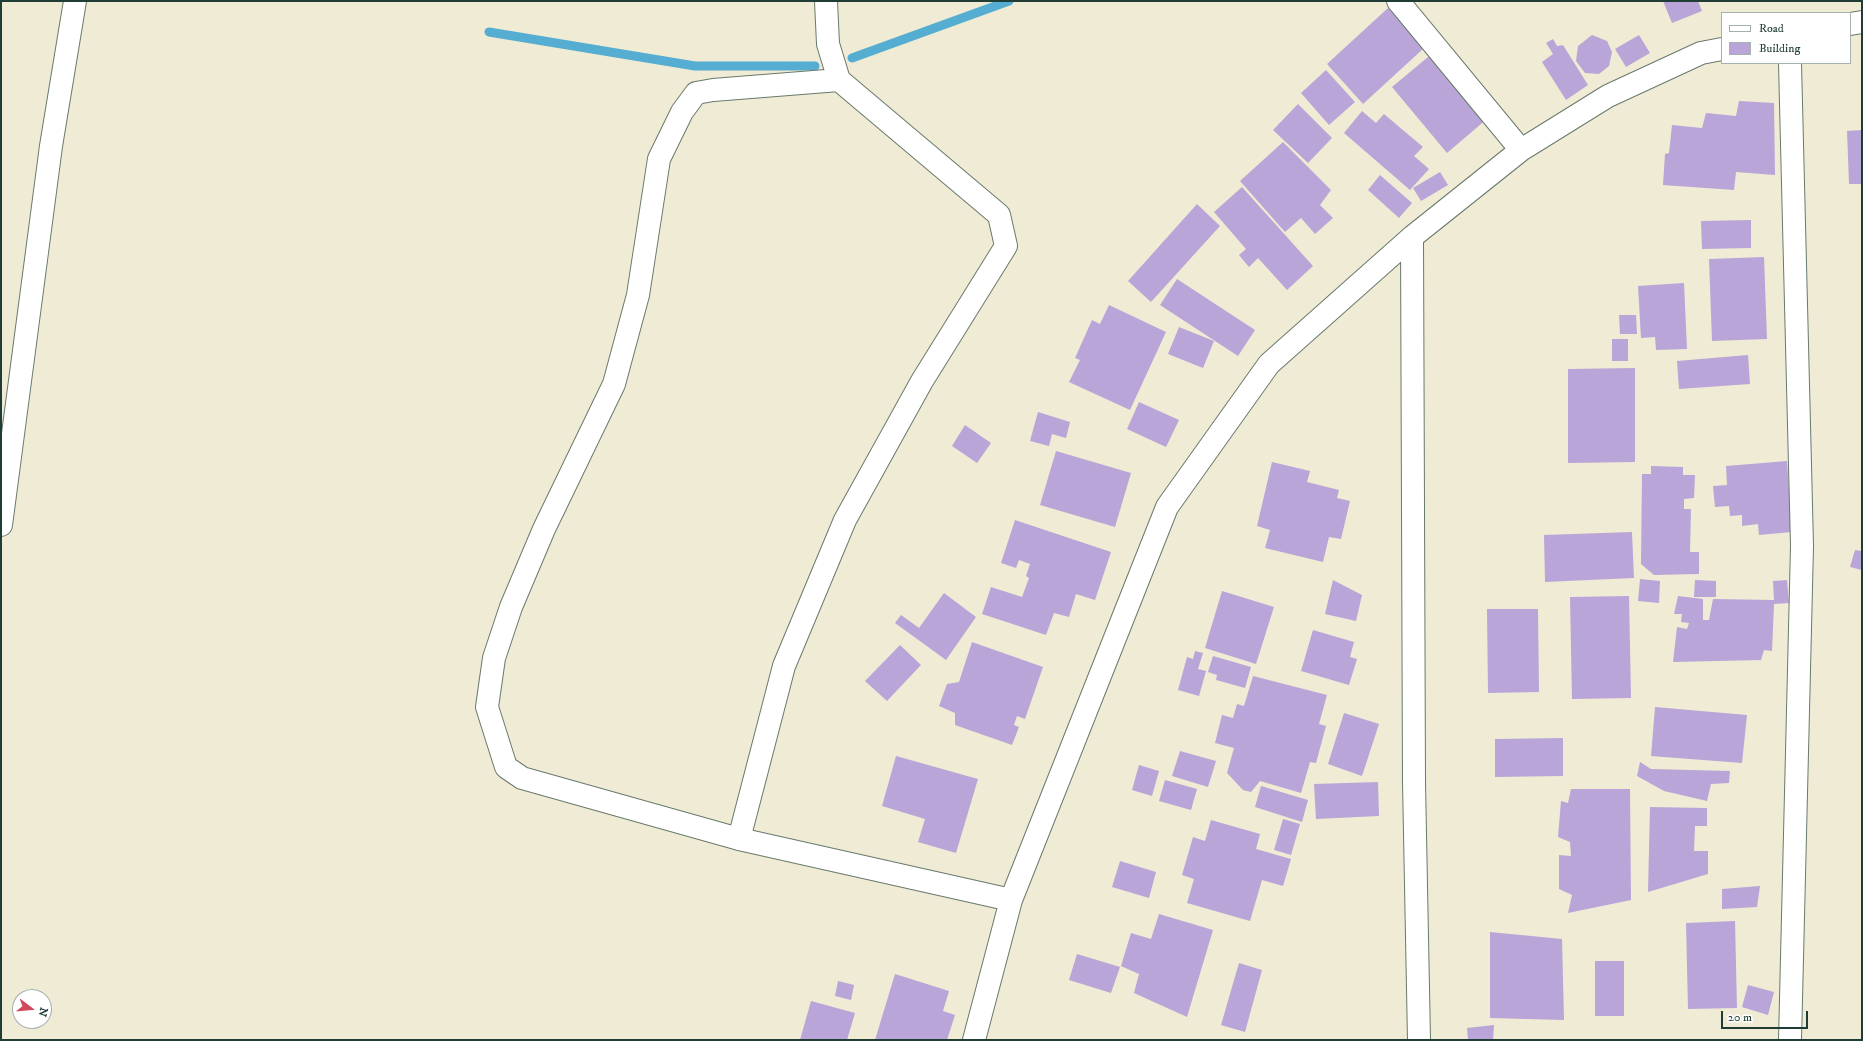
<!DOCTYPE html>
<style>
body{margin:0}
#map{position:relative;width:1863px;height:1041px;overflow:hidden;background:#f0ebd4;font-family:"IM FELL DW Pica",serif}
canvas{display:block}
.frame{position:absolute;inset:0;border:2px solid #1f3d34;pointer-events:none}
.legend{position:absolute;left:1721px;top:12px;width:130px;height:52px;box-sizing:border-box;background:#fff;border:1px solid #a5b1ae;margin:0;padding:5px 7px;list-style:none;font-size:12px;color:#1f3d34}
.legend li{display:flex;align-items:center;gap:8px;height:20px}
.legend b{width:20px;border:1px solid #a5b1ae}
.north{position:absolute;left:12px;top:989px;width:40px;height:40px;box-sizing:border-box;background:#fff;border:1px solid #a5b1ae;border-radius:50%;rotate:106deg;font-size:11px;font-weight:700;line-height:16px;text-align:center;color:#1f3d34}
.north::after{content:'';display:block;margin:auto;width:14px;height:18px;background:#d1495b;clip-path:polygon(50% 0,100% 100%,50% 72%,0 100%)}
.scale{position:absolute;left:1721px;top:1011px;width:87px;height:18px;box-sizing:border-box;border:2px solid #1f3d34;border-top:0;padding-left:5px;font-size:12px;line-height:14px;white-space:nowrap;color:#1f3d34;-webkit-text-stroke:3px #fff;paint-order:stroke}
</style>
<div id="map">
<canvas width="1863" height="1041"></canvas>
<div class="frame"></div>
<ul class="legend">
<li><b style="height:5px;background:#fff"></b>Road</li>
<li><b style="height:11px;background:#b9a5d8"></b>Building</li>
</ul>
<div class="north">N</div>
<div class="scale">20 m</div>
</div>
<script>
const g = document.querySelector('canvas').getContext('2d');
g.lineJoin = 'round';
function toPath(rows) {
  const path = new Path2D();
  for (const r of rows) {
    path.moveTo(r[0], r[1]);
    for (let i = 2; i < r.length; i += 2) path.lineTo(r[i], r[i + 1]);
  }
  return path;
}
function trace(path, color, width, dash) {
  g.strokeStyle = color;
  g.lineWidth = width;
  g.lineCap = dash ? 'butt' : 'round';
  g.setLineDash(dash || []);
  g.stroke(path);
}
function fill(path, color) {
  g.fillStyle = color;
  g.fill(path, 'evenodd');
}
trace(toPath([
 [489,32,695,66,815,66],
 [852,58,1009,1]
]), '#55add2', 9);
fill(toPath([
 [1663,1,1698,1,1702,11,1672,23],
 [1388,8,1424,48,1363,104,1327,64],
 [1592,35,1607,41,1612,52,1609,66,1599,74,1585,73,1576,61,1578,46],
 [1639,35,1650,53,1626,67,1615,49],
 [1553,39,1557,46,1563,45,1588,85,1566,100,1542,62,1553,54,1546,43],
 [1434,52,1488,118,1447,153,1392,87],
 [1326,70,1355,102,1329,125,1301,93],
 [1739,101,1774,103,1775,175,1736,172,1734,190,1663,185,1665,154,1669,153,1672,125,1702,128,1706,113,1736,116],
 [1298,104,1332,138,1308,163,1273,130],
 [1362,111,1376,123,1384,114,1423,147,1414,156,1429,169,1410,190,1344,133],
 [1862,130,1862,184,1849,184,1847,131],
 [1283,142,1331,190,1320,205,1333,218,1315,234,1301,218,1285,232,1240,181],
 [1440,172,1448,185,1421,201,1413,188],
 [1380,175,1412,203,1399,218,1368,190],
 [1242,187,1313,266,1287,290,1258,258,1249,267,1239,255,1246,249,1214,212],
 [1197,204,1220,226,1151,302,1128,281],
 [1751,220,1751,248,1702,249,1701,221],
 [1764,257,1767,339,1712,341,1709,259],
 [1177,279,1255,330,1238,356,1160,305],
 [1684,283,1687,349,1656,350,1655,337,1641,338,1638,286],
 [1109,305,1166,332,1130,410,1069,382,1080,360,1075,358,1092,320,1100,324],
 [1619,315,1636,315,1637,334,1620,334],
 [1179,327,1214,341,1203,368,1168,354],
 [1612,339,1628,339,1628,361,1612,361],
 [1748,355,1750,384,1679,389,1677,361],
 [1635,368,1635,462,1568,463,1568,369],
 [1139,402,1179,420,1166,447,1127,429],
 [1038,412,1070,422,1066,438,1052,434,1049,446,1030,441],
 [965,425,991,443,977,463,952,446],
 [1056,451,1131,473,1115,527,1040,505],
 [1787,461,1792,532,1759,535,1758,524,1742,526,1742,515,1730,516,1729,506,1715,507,1713,486,1727,485,1726,466],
 [1272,462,1310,471,1307,482,1339,490,1337,498,1350,501,1341,539,1329,537,1323,562,1265,548,1270,530,1257,526],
 [1651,466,1683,467,1683,475,1695,475,1694,498,1684,499,1684,509,1691,509,1690,552,1699,552,1699,574,1654,575,1641,564,1642,474,1651,474],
 [1015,520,1111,552,1095,600,1076,594,1069,617,1054,613,1046,635,982,614,991,587,1022,597,1029,578,1026,576,1030,564,1019,560,1016,568,1001,563],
 [1632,532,1634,578,1545,582,1544,535],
 [1855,550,1862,551,1862,570,1850,567],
 [1640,579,1660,581,1659,603,1638,601],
 [1333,580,1362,595,1356,621,1325,614],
 [1695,580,1716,581,1716,597,1694,597],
 [1787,580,1789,603,1774,604,1772,651,1764,650,1761,660,1673,662,1677,627,1687,629,1689,623,1681,622,1682,614,1674,614,1678,596,1703,599,1703,620,1709,620,1713,599,1774,600,1773,581],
 [1222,591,1274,607,1256,664,1205,648],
 [944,593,976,617,946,660,895,623,901,615,919,628],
 [1629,596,1631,698,1572,699,1570,597],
 [1487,609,1538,609,1539,692,1488,693],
 [1313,630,1354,642,1350,657,1357,659,1349,685,1301,671],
 [972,642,1043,667,1025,719,1017,716,1014,725,1019,727,1012,745,955,725,955,713,939,706,947,684,959,682],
 [900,645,921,665,887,701,865,681],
 [1195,651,1203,653,1198,669,1206,671,1199,696,1178,690,1187,657,1193,659],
 [1213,656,1251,667,1245,688,1216,680,1217,675,1208,672],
 [1253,676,1327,695,1319,724,1326,726,1316,763,1310,762,1301,793,1260,781,1251,792,1243,790,1227,773,1234,748,1215,743,1222,715,1233,718,1237,704,1244,706],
 [1655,707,1747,715,1742,763,1651,756],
 [1344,713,1379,724,1362,776,1328,764],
 [1563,738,1563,776,1495,777,1495,739],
 [1180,751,1216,761,1208,787,1172,776],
 [896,756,978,779,956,853,918,842,925,819,882,806],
 [1640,762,1651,769,1730,771,1729,783,1711,784,1707,801,1664,791,1637,776],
 [1139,765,1159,771,1152,796,1132,790],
 [1165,780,1197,789,1191,810,1159,801],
 [1378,782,1379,816,1316,819,1314,784],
 [1261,786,1308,800,1302,822,1255,807],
 [1571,789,1630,789,1631,900,1568,913,1572,895,1559,889,1559,855,1571,856,1570,842,1558,837,1561,801,1568,803],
 [1650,807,1707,808,1707,826,1695,826,1694,851,1708,851,1708,874,1648,892],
 [1283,819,1300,824,1291,855,1274,850],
 [1211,820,1260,834,1256,849,1291,859,1283,886,1262,880,1250,921,1187,903,1194,879,1182,875,1193,837,1205,841],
 [1120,861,1156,872,1149,898,1112,887],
 [1760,886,1757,907,1722,909,1722,889],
 [1159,914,1213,930,1187,1017,1134,993,1139,974,1121,966,1131,933,1151,939],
 [1735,921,1737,1008,1688,1009,1686,923],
 [1490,932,1562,939,1564,1020,1490,1018],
 [1077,954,1120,967,1111,993,1069,980],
 [1595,961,1624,961,1624,1016,1595,1016],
 [1239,963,1262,970,1245,1032,1221,1025],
 [895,974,949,991,943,1011,955,1015,947,1040,875,1040],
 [838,981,854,985,851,1000,835,996],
 [1748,985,1774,992,1768,1015,1742,1007],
 [811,1001,855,1013,847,1040,800,1040],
 [1494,1025,1493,1040,1468,1040,1467,1028]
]), '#b9a5d8');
const minor = toPath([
 [1398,1,1521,150],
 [1850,24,1862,22],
 [1790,63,1802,546,1790,1040],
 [839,80,713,90,696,93,682,112,659,159,638,295,614,384,544,529,511,607,494,658,487,707,506,767,522,778,739,839,1011,900],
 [1412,237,1414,782,1419,1040],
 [1,525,51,146,75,1],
 [739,839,784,666,845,520,922,381,1006,246,999,215,839,80,828,44,826,1],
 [974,1040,1011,900,1167,507,1269,364,1412,237,1521,150,1608,96,1701,53,1722,49]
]);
trace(minor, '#687a6c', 24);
trace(minor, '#fff', 22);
</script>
